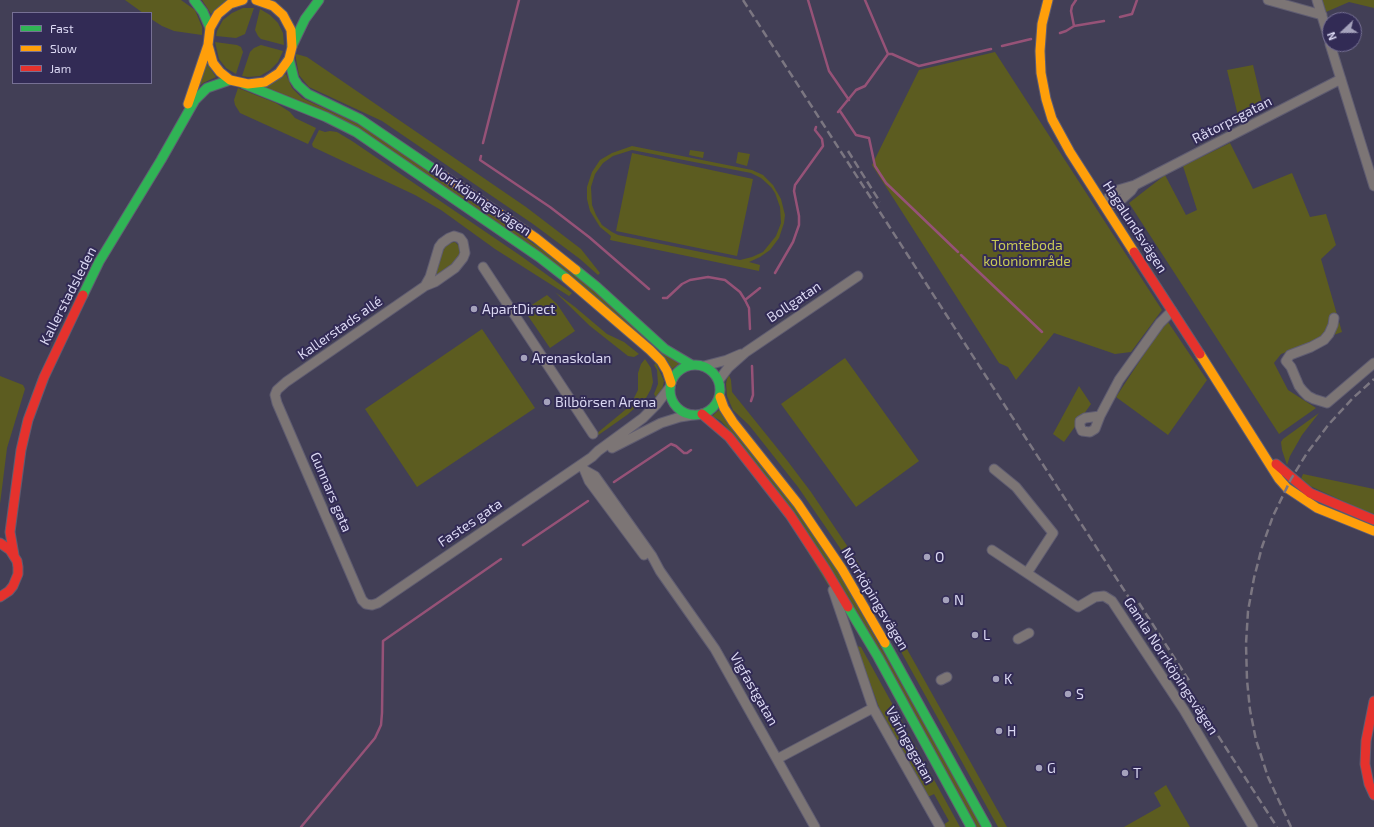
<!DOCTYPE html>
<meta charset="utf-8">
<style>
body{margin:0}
#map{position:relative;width:1374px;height:827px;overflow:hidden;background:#423f56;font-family:"Exo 2",sans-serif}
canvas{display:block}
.legend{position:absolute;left:12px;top:12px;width:140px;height:72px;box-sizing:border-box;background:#322b55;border:1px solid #767094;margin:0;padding:5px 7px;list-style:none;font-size:12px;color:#dbd8f3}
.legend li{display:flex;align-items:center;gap:8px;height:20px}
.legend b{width:20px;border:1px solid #767094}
.north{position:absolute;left:1322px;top:12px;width:40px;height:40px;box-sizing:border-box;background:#322b55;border:1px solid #767094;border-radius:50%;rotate:248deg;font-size:11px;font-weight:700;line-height:16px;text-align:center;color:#dbd8f3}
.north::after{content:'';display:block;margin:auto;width:14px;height:18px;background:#a5a2bc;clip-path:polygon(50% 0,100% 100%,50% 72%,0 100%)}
</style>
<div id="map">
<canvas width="1374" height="827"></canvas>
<ul class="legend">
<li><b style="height:5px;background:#30b455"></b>Fast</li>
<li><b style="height:5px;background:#ff9f0a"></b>Slow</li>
<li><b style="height:5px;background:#e5322d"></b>Jam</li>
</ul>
<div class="north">N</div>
</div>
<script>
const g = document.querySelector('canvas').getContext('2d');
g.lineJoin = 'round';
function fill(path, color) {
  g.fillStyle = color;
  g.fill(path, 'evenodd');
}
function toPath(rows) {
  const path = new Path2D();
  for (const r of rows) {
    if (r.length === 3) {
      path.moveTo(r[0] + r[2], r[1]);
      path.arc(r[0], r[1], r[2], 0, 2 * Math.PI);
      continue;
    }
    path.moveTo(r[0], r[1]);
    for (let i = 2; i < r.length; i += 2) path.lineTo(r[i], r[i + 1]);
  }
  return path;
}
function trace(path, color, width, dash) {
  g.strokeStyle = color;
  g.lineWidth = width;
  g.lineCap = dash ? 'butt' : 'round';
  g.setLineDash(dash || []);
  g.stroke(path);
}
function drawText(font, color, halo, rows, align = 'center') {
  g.font = font + ' "Exo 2",sans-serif';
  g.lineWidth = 4;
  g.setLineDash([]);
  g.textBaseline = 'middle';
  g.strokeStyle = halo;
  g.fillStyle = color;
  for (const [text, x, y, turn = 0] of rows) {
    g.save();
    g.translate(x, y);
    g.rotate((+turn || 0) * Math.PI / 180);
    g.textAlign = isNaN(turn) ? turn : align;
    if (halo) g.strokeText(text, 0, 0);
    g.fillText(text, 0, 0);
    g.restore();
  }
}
fill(toPath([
 [125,0,181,0,195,10,202,27,202,35,174,31,162,26,151,19,151,13,143,13],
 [202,0,227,0,211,14],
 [1322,0,1374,0,1374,8,1349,2,1326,12],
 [243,8,254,8,245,34,236,38,216,36,217,31,223,20,232,13],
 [260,9,270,15,278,23,283,33,284,45,261,39,258,36,255,30],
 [215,42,237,45,241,47,243,52,242,55,236,74,226,68,219,59],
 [261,45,283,51,278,62,270,70,260,76,248,77,242,76,250,52,254,48],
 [995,52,1162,310,1131,352,1115,354,1054,333,1016,380,1008,367,999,363,872,165,919,70],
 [296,54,307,57,526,207,581,249,600,273,598,275,580,259,533,224,382,121,309,87,299,75,296,59],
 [205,61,216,77,203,83,199,86],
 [1253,65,1263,107,1239,120,1227,70],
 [286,74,292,88,302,98,362,126,553,257,680,363,672,369,666,359,380,142,265,87],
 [238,88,276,103,290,112,295,118,316,128,308,144,240,113,235,105,234,100],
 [319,130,325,132,330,131,337,132,352,141,521,256,572,293,569,296,495,249,441,210,415,195,313,147,312,144],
 [1230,143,1253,189,1292,173,1310,217,1326,214,1336,245,1321,259,1342,332,1281,354,1274,363,1288,390,1316,408,1279,434,1129,203,1165,175,1186,215,1197,210,1183,166],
 [632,146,752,170,763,175,773,185,781,199,785,215,784,223,779,238,770,250,760,257,749,262,760,265,759,271,610,240,611,236,600,227,590,211,587,199,587,187,592,172,600,160,612,153],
 [632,150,751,173,761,178,771,187,775,193,780,207,781,223,776,236,763,252,752,257,740,260,618,235,612,232,602,225,596,215,592,205,591,187,595,174,603,163,613,156],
 [690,150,704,152,703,158,689,155],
 [738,152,750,154,747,166,736,163],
 [632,153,753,179,737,256,616,231],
 [455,242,459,246,461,251,457,261,434,278,440,257,445,247,449,243],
 [555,292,575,307,607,334,624,342,639,354,634,357,628,356,590,326],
 [547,295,557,304,575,331,550,348,524,310],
 [1168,322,1207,380,1168,435,1116,397,1162,327],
 [482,329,535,408,417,487,365,409],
 [845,358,919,461,856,507,781,404],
 [645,359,651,368,653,382,651,389,646,398,627,415,597,436,596,434,630,406,638,390,638,373,641,364],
 [656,363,664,381,662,391,657,399,654,394,658,384,657,370,654,365],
 [729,375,731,380,732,392,786,459,811,492,858,562,1007,827,998,827,878,610,840,548,798,487,749,425,733,410,727,396,726,384,727,379],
 [0,376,23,385,25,389,7,448,0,504],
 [1079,386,1091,404,1064,442,1053,434],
 [719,410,788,498,840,575,982,827,977,827,740,442,721,421,712,416],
 [1319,413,1302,435,1290,456,1287,465,1282,450,1281,442,1283,439],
 [1303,474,1374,489,1374,514,1358,508,1310,486,1301,479],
 [857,646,861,647,960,827,944,827,943,825,949,821,934,794,928,797,880,710,857,648],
 [1166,785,1190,827,1124,827,1161,806,1154,793]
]), '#5c5c20');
trace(toPath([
 [808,0,829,71,849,100],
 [865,0,888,54],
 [1120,17,1132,14,1137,0],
 [1074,26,1071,11,1072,6,1076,0],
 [1060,33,1066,31,1074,26,1104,21],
 [1002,46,1031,39],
 [840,111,856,135,869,138,875,166,886,183,958,252],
 [838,112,856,90,865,86,888,54,892,54,919,66,991,49],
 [483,143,519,0],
 [481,156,480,160,550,207,589,237,649,289],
 [961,255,1042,332],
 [775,273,793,242,799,225,799,216,794,191,795,185,823,146,822,139,815,130,816,127],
 [663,298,667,298,682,284,690,280,708,277,725,280,740,292,745,300],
 [750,329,749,308,745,300,760,288],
 [751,401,753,395,752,366],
 [614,482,671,444,676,446,684,453,687,453,691,450],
 [523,545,588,501],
 [301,827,375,738,381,725,382,713,383,641,501,559]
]), '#965277', 2.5);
const street = toPath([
 [1268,0,1322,15],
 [1317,0,1330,42],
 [1330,44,1374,186],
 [1104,205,1110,195,1118,190,1135,185,1341,79],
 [1104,205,1115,203,1121,200,1131,191,1135,185],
 [483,267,593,434],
 [425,286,430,277,439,247,442,243,449,238,454,236,460,238,463,242,465,253,463,258,455,268,435,282,425,286,286,382,277,390,275,395,277,403,362,600,366,604,372,605,378,603,592,457,598,451,643,418,657,404,670,387],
 [1334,318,1333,325,1329,334,1324,340,1311,347,1290,355,1286,361,1291,367,1299,386,1303,391,1308,396,1314,399,1327,403,1374,363],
 [704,366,727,360,741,354],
 [719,380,728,368,746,352,858,276],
 [1100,416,1095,429,1090,432,1082,431,1080,426,1080,421,1085,418,1100,416,1119,380,1160,323,1172,311],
 [612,448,661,423,680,417,693,415],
 [584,469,589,481,644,555],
 [994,469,1016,487,1053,533,1027,573],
 [586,471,595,476,652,556,660,571,715,649,815,827],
 [992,550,1078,607,1095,597,1104,596,1112,601,1184,710,1253,827],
 [833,590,873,708,940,827],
 [1018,639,1029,633],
 [941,680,947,677],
 [777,759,873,708]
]);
const fast = toPath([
 [194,0,203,12,210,28],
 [292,46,305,19,319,0],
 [289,59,294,79,298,85,308,94,360,119,444,176],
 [244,84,326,117,356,132,539,257,566,278],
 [576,270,597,287,665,349,692,365],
 [83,295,99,262,161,160,195,100,207,88,230,80],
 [695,390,25],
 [848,607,878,657,971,827],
 [885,643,987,827]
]);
const slow = toPath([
 [243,0,230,4,218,14,210,28,208,45,213,63,220,72,230,80,248,84,265,82,279,73,289,59,292,47,291,30,283,15,273,6,256,0],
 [1048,0,1042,24,1040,51,1041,73,1046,99,1052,119,1070,152,1134,252],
 [188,104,208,45],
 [444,176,536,238,576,270],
 [566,278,650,350,661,361,667,371,671,383],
 [1200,354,1279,479,1287,488,1317,508,1374,531],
 [720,397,724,408,733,422,798,504,842,569,885,643]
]);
const jam = toPath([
 [1134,252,1200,354],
 [702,414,729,437,790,515,826,570,848,607],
 [1276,464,1310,493,1374,520],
 [0,543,10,550,17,561,18,567,18,574,13,586,9,591,0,597],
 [14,555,10,532,21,450,28,420,44,377,83,295],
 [1374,701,1366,741,1365,764,1369,784,1374,795]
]);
trace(street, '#5f5c71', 11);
trace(fast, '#5f5c71', 11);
trace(slow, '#5f5c71', 11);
trace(jam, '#5f5c71', 11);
trace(street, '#7c7575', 9);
trace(fast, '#30b455', 9);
trace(slow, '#ff9f0a', 9);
trace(jam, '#e5322d', 9);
trace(toPath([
 [743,0,1277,827],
 [848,151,880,202],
 [1139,603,1190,682],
 [1291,827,1268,777,1256,740,1250,710,1247,680,1246,644,1248,611,1254,578,1262,547,1273,516,1291,479,1307,453,1329,424,1353,398,1374,379]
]), '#7b7681', 2.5, [8, 4]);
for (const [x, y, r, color] of [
 [474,309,4,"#a5a2bc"],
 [524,358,4,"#a5a2bc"],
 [547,402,4,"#a5a2bc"],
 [927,557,4,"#a5a2bc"],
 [946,600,4,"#a5a2bc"],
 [975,635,4,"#a5a2bc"],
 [996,679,4,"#a5a2bc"],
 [1068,694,4,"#a5a2bc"],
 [999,731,4,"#a5a2bc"],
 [1039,768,4,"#a5a2bc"],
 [1125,773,4,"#a5a2bc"]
]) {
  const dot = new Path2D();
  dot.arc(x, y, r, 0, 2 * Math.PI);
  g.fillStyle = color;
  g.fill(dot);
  trace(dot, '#322b55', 1.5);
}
drawText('14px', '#dbd8f3', '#322b55', [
 ["Råtorpsgatan",1232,120,-27],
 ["Norrköpingsvägen",481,200,34],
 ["Hagalundsvägen",1135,227,57],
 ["Kallerstadsleden",68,296,-63],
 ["Bollgatan",794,302,-34],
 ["Kallerstads allé",340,328,-35],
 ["Gunnars gata",331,492,67],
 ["Fastes gata",470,523,-34],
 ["Norrköpingsvägen",875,599,59],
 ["Gamla Norrköpingsvägen",1171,666,57],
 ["Vigfastgatan",754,689,60],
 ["Väringagatan",910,745,61]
]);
drawText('14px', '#c8c956', '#322b55', [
 ["Tomteboda",1027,245],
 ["koloniområde",1027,261]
]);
drawText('14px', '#dbd8f3', '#322b55', [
 ["ApartDirect",482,309],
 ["Arenaskolan",532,358],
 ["Bilbörsen Arena",555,402],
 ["O",935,557],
 ["N",954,600],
 ["L",983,635],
 ["K",1004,679],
 ["S",1076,694],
 ["H",1007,731],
 ["G",1047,768],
 ["T",1133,773]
], 'left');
</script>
